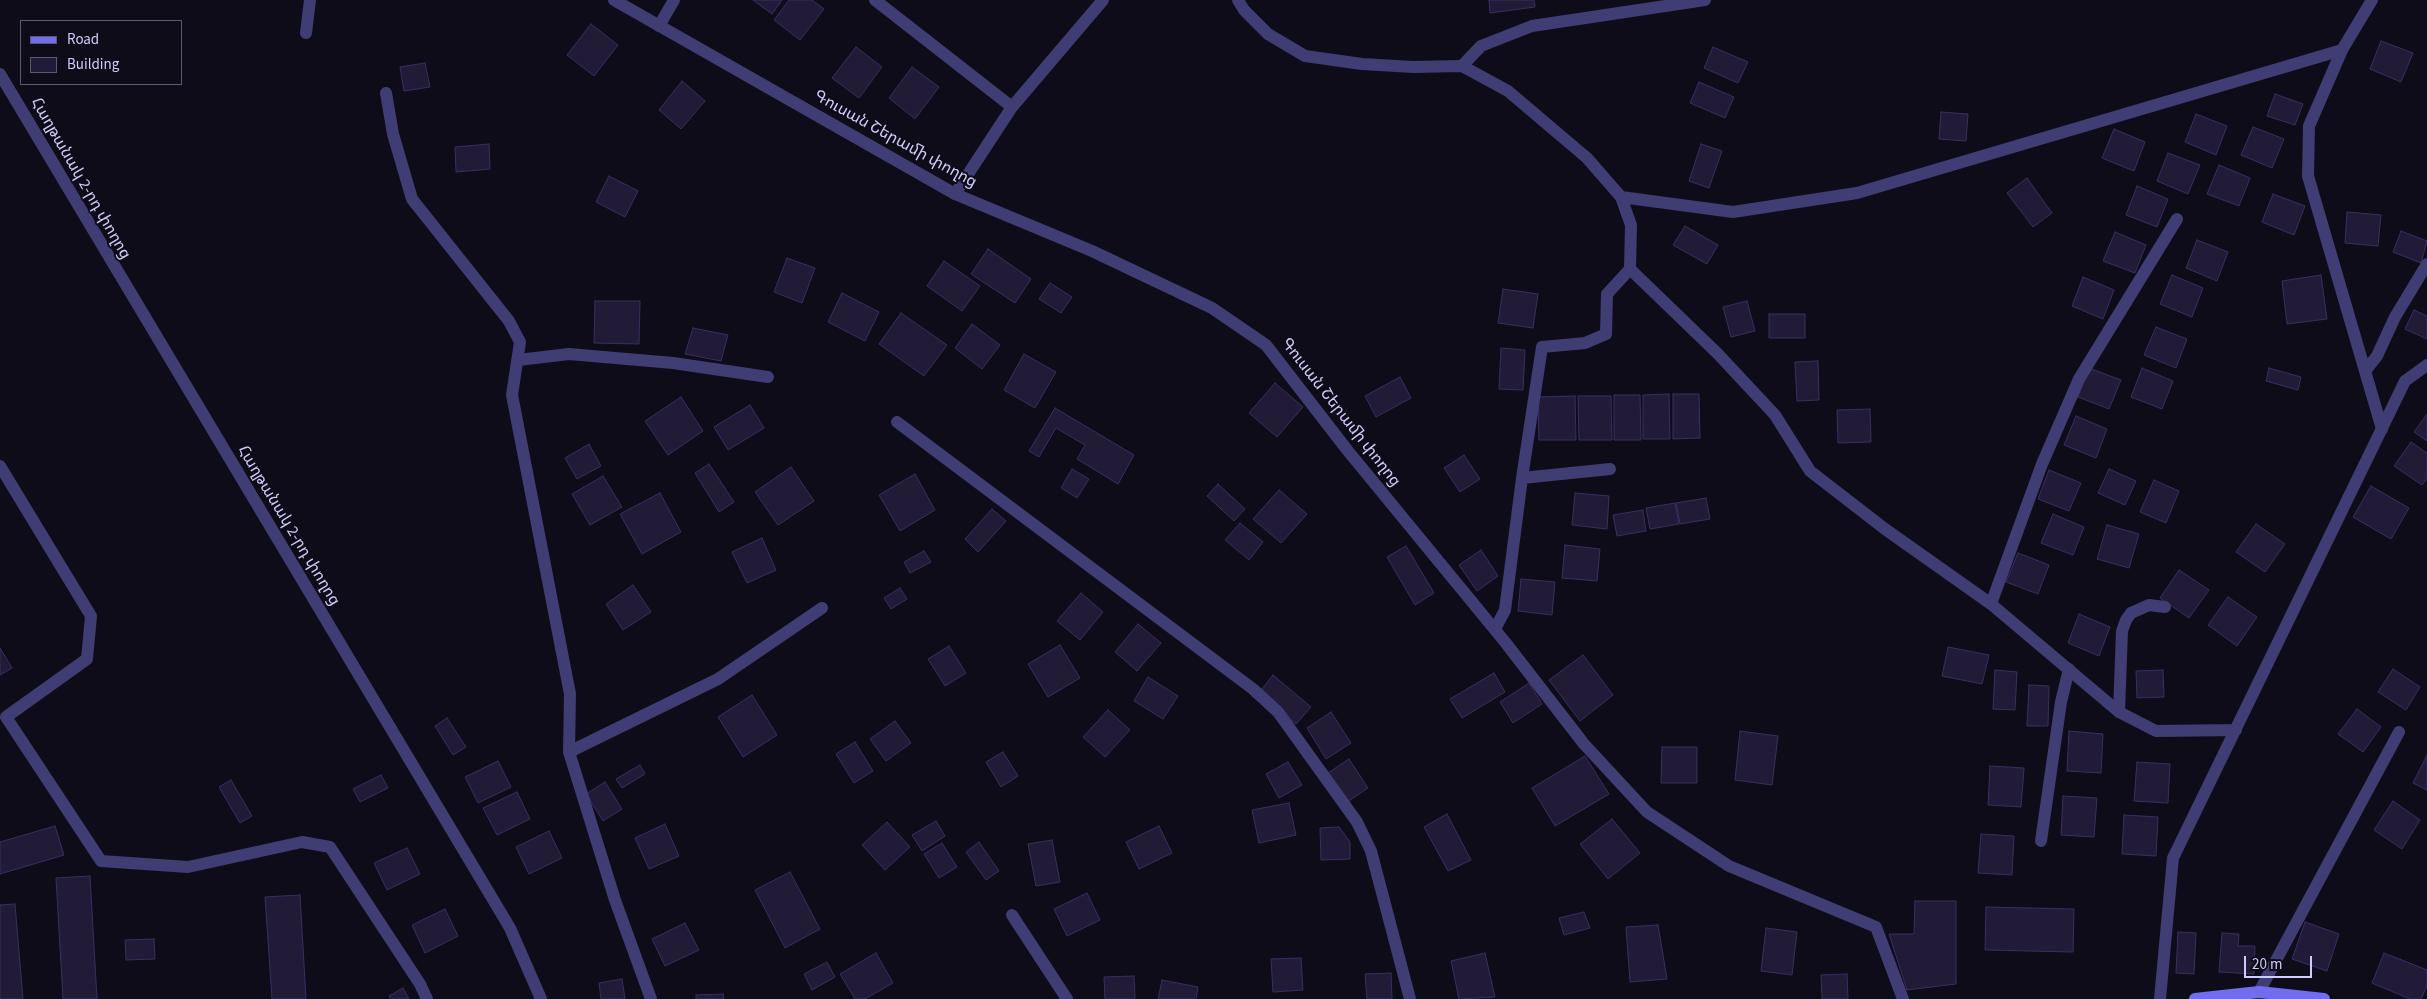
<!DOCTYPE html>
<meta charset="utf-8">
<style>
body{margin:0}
#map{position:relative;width:2427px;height:999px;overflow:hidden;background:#0f0c19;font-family:"Source Sans 3",sans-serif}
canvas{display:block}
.legend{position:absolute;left:20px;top:20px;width:162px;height:65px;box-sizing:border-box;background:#0f0c19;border:1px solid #5c5873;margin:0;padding:6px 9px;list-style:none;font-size:15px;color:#d0cbf9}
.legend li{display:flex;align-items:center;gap:10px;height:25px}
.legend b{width:25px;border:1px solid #5c5873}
.scale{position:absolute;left:2244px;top:956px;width:68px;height:22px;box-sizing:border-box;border:2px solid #d0cbf9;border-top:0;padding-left:6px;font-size:15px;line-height:18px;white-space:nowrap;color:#d0cbf9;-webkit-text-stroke:4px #0f0c19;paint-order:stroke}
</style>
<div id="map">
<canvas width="2427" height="999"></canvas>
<ul class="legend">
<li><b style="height:6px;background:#716dee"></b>Road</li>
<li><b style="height:14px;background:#211b38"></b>Building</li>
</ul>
<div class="scale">20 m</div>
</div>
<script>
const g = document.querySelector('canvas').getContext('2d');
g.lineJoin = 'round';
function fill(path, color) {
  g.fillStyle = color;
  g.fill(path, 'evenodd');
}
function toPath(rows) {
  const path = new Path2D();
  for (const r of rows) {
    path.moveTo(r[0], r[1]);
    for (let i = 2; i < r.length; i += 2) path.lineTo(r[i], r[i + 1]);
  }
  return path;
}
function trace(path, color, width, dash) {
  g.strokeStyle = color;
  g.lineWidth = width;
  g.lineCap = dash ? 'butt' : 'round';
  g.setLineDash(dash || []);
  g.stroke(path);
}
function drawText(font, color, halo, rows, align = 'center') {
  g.font = font + ' "Source Sans 3","Noto Sans Armenian",sans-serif';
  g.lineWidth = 4;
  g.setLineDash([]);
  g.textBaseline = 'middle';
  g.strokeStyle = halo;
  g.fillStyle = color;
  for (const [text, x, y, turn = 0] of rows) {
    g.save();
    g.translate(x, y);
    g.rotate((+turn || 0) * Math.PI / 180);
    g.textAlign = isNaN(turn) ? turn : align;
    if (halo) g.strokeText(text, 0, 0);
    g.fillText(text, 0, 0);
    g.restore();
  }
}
const building = toPath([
 [753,0,782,0,772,14,753,0],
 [789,0,812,0,824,9,800,40,774,20,789,0],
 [1489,0,1534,0,1535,7,1490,13,1489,0],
 [591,24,618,45,594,76,567,55,591,24],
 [2381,41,2413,53,2401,82,2370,69,2381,41],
 [856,47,882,67,859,98,832,78,856,47],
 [1713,47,1748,62,1738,83,1704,68,1713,47],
 [425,63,430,87,404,91,400,67,425,63],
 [912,67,939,87,915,119,889,98,912,67],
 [682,81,705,101,681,129,659,110,682,81],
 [1699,82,1734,97,1725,118,1690,103,1699,82],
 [2275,94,2303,104,2295,125,2267,116,2275,94],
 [1941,112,1968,114,1966,141,1939,139,1941,112],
 [2196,114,2227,126,2216,155,2185,142,2196,114],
 [2253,127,2284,139,2272,168,2241,155,2253,127],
 [2114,129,2145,142,2134,171,2102,158,2114,129],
 [489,144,490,169,456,172,455,147,489,144],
 [1701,144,1722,151,1709,188,1689,181,1701,144],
 [2168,153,2200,165,2188,194,2157,181,2168,153],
 [2219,165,2250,178,2239,206,2207,194,2219,165],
 [609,176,638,191,625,217,596,202,609,176],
 [2027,178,2052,213,2033,227,2007,193,2027,178],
 [2137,186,2168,199,2157,227,2126,215,2137,186],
 [2273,194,2305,206,2294,235,2262,222,2273,194],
 [2347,212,2381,215,2378,246,2345,243,2347,212],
 [1685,226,1718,245,1707,264,1673,245,1685,226],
 [2401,231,2427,241,2421,263,2393,252,2401,231],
 [2115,232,2146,245,2135,273,2103,261,2115,232],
 [2197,240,2228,252,2217,281,2186,268,2197,240],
 [988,249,1031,279,1015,303,971,274,988,249],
 [787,258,815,268,802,303,774,292,787,258],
 [944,261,980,286,962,311,927,286,944,261],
 [2172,275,2203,288,2192,317,2160,304,2172,275],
 [2321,275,2327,319,2287,324,2282,281,2321,275],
 [2083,277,2114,290,2103,319,2072,306,2083,277],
 [1050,283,1072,297,1061,313,1039,299,1050,283],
 [1503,289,1538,294,1533,328,1498,323,1503,289],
 [842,293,879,312,865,341,828,322,842,293],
 [595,301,640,301,639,344,594,343,595,301],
 [1747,301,1755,331,1731,337,1723,307,1747,301],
 [2414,310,2427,316,2427,339,2405,329,2414,310],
 [901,313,947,345,924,376,879,344,901,313],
 [1769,314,1805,314,1805,338,1769,338,1769,314],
 [972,324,1000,345,982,369,955,348,972,324],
 [2156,327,2187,339,2176,368,2144,355,2156,327],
 [693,328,728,335,721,361,685,354,693,328],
 [1501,348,1525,350,1523,390,1499,389,1501,348],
 [1024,354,1056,372,1035,408,1004,390,1024,354],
 [1818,361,1819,400,1797,401,1795,362,1818,361],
 [2089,368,2121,380,2109,409,2078,397,2089,368],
 [2142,368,2173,381,2162,409,2131,397,2142,368],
 [2269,368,2301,377,2298,390,2266,381,2269,368],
 [1400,377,1411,398,1376,417,1365,396,1400,377],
 [1275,383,1303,407,1277,437,1249,413,1275,383],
 [1669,394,1670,439,1643,439,1643,395,1669,394],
 [1673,394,1699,394,1700,438,1673,439,1673,394],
 [1614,395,1640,395,1641,440,1614,440,1614,395],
 [1575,396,1576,440,1539,440,1538,397,1575,396],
 [1578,396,1611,396,1612,440,1579,440,1578,396],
 [681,397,703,431,668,455,645,421,681,397],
 [750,405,764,428,728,450,714,427,750,405],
 [1055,408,1134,455,1118,484,1077,459,1085,445,1056,428,1039,457,1029,451,1055,408],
 [1870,409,1871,442,1838,443,1837,410,1870,409],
 [2427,414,2427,441,2414,432,2427,414],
 [2076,416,2107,429,2096,458,2064,445,2076,416],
 [2411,442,2427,453,2427,478,2422,485,2394,466,2411,442],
 [589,444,601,466,577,479,565,458,589,444],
 [1464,455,1480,479,1460,492,1444,468,1464,455],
 [709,464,734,502,719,512,695,473,709,464],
 [791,467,814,501,778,525,755,492,791,467],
 [1072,469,1089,479,1077,498,1061,488,1072,469],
 [2109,469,2136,481,2125,505,2098,493,2109,469],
 [2049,470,2081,483,2069,511,2038,499,2049,470],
 [915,474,935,510,900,531,879,495,915,474],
 [603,476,622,507,590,525,572,494,603,476],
 [2154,480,2179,491,2166,523,2140,512,2154,480],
 [1218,484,1245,509,1234,521,1207,496,1218,484],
 [2371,486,2409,508,2391,539,2353,517,2371,486],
 [1279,490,1307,514,1281,543,1253,519,1279,490],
 [660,493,681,532,642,554,620,514,660,493],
 [1575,493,1609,496,1607,529,1572,525,1575,493],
 [1706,498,1710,519,1680,524,1676,503,1706,498],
 [1675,503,1679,524,1650,529,1646,508,1675,503],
 [992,509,1006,521,978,552,965,539,992,509],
 [1643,510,1646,531,1617,536,1613,515,1643,510],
 [2053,514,2084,527,2073,555,2041,543,2053,514],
 [1240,523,1263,542,1249,560,1225,540,1240,523],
 [2256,524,2285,544,2265,572,2236,552,2256,524],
 [2107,525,2139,534,2129,568,2097,559,2107,525],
 [762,538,776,570,747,583,732,552,762,538],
 [1565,545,1600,549,1597,581,1562,578,1565,545],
 [1406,546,1434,593,1415,605,1387,557,1406,546],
 [1481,550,1498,576,1477,591,1459,565,1481,550],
 [924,551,931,562,910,573,904,562,924,551],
 [2018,553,2049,565,2038,594,2006,582,2018,553],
 [2179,570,2209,590,2189,618,2160,598,2179,570],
 [1521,579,1555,582,1552,615,1518,611,1521,579],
 [633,585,651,612,623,630,606,604,633,585],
 [900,588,907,599,891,609,884,598,900,588],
 [1081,593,1103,612,1080,640,1057,621,1081,593],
 [2228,597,2257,617,2237,646,2208,625,2228,597],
 [2079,614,2110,627,2099,656,2068,643,2079,614],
 [1138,624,1161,643,1137,671,1115,652,1138,624],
 [1060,645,1080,678,1048,697,1028,664,1060,645],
 [949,646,966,673,945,686,928,659,949,646],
 [1948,647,1989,655,1982,684,1942,676,1948,647],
 [0,648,12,668,0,675,0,648],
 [1583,655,1613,695,1580,721,1549,680,1583,655],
 [2393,669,2420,687,2406,710,2378,692,2393,669],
 [1995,670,2017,672,2015,710,1993,709,1995,670],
 [2163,670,2164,697,2137,698,2136,671,2163,670],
 [1494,673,1505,692,1462,718,1450,699,1494,673],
 [1273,675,1311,707,1296,724,1259,693,1273,675],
 [1148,677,1178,696,1163,719,1134,701,1148,677],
 [1529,683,1542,704,1513,723,1500,702,1529,683],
 [2029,685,2049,686,2048,726,2027,726,2029,685],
 [752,695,777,735,743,757,718,717,752,695],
 [2357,709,2381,727,2363,752,2338,734,2357,709],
 [1108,710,1130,730,1105,757,1083,737,1108,710],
 [1331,712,1351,743,1326,759,1307,728,1331,712],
 [447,718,466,747,453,755,435,726,447,718],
 [895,721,911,743,886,761,870,739,895,721],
 [1740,731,1778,736,1772,785,1735,780,1740,731],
 [2069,731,2103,734,2101,773,2067,771,2069,731],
 [855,742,873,771,854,783,836,754,855,742],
 [1662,747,1697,747,1697,783,1661,783,1662,747],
 [1003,752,1018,776,1001,787,986,762,1003,752],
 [2427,755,2427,790,2413,783,2427,755],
 [1585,756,1609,794,1555,826,1532,788,1585,756],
 [1349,759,1368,788,1347,802,1328,773,1349,759],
 [498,761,511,787,478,803,465,777,498,761],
 [1288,762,1302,785,1279,798,1266,774,1288,762],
 [2137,762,2170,764,2168,803,2134,801,2137,762],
 [640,765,645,774,622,788,616,779,640,765],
 [1990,766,2024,768,2021,807,1988,805,1990,766],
 [381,775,388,788,360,802,353,789,381,775],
 [231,780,252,816,240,823,219,787,231,780],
 [605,782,622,809,603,821,586,794,605,782],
 [517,792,530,819,497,835,483,808,517,792],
 [2063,796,2097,798,2094,837,2061,835,2063,796],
 [2393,801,2420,820,2402,849,2374,830,2393,801],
 [1289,803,1296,835,1259,843,1252,810,1289,803],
 [1447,814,1471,860,1448,871,1424,827,1447,814],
 [2124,815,2158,817,2156,856,2122,854,2124,815],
 [1612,819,1640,853,1608,879,1580,844,1612,819],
 [936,821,945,836,922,851,912,835,936,821],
 [887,822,910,847,885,870,862,845,887,822],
 [665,824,679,856,649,869,635,838,665,824],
 [55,826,64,855,0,874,0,842,55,826],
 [1159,826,1172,853,1139,869,1126,842,1159,826],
 [1339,827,1350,842,1350,859,1321,860,1320,828,1339,827],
 [549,831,562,858,529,874,516,847,549,831],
 [1981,834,2014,836,2012,875,1978,873,1981,834],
 [1052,840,1060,882,1036,886,1028,844,1052,840],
 [979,842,999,871,986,880,966,852,979,842],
 [942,843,957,867,939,878,924,854,942,843],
 [407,848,420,874,387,890,374,863,407,848],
 [790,872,820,929,785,948,755,890,790,872],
 [90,876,97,999,63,999,56,878,90,876],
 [1087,893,1100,920,1067,936,1054,909,1087,893],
 [300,895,306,999,272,999,265,897,300,895],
 [1915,901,1956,901,1956,984,1907,990,1889,934,1914,934,1915,901],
 [15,904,23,999,0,999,0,905,15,904],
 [1986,907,2074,909,2073,952,1985,950,1986,907],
 [445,909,458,936,425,953,412,925,445,909],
 [1584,912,1590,928,1564,935,1559,918,1584,912],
 [2305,922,2339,934,2327,971,2292,959,2305,922],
 [685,923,699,950,665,966,652,939,685,923],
 [1658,925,1667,979,1630,982,1626,927,1658,925],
 [1766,928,1797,932,1792,975,1761,971,1766,928],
 [2178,932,2196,933,2194,974,2176,973,2178,932],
 [2222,933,2239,934,2238,946,2255,946,2254,974,2219,972,2222,933],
 [154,939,155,959,126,960,125,940,154,939],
 [876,953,893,983,865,999,855,999,840,974,876,953],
 [1485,953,1495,997,1459,999,1451,961,1485,953],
 [2384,953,2427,970,2427,986,2421,999,2410,999,2372,983,2384,953],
 [1301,958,1303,990,1273,992,1271,959,1301,958],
 [827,962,835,977,812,990,804,974,827,962],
 [1391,973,1392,999,1367,999,1365,974,1391,973],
 [1847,974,1848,999,1822,999,1821,975,1847,974],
 [1134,976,1135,999,1105,999,1104,977,1134,976],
 [622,979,625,999,601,999,599,983,622,979],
 [1162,980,1198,987,1196,999,1158,999,1162,980],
 [403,988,409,999,391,999,389,996,403,988],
 [723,994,724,999,696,999,696,995,723,994]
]);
fill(building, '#211b38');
trace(building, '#3a2f61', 1);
trace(toPath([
 [875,0,1012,107],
 [659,26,674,0],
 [306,33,310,0],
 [2342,50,2309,126,2308,176,2382,429],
 [1462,66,1481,46,1532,26,1705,0],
 [386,93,393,134,412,199,509,321,520,342,512,395,570,694,569,752,615,900,651,999],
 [955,194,1012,107,1103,0],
 [518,360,569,354,673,363,768,377],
 [2365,371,2377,356,2395,317,2427,264],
 [0,466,91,616,87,659,6,717,101,861,188,867,302,842,330,847,420,984,427,999],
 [1522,478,1610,469],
 [1495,629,1505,610,1522,478,1542,347,1585,343,1606,334,1607,294,1630,269],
 [2119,712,2122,631,2126,620,2131,613,2149,605,2165,607],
 [569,752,718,679,822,608],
 [2041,841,2061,702,2069,669],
 [2259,992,2399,732]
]), '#3f3d73', 12);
trace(toPath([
 [614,0,955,194,1092,251,1212,308,1266,345,1348,451,1505,642,1584,744,1647,812,1729,866,1876,927,1903,999],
 [1238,0,1244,10,1268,34,1305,56,1362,64,1413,67,1462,66,1508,91,1587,158,1621,197,1631,225,1630,269,1718,354,1775,415,1810,471,1885,529,1991,604,2119,712,2156,731,2236,730],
 [0,74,510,928,541,999],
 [1621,197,1733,212,1857,193,2342,50,2372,0],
 [897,422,1253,689,1278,712,1357,822,1371,851,1410,999],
 [1991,604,2042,464,2079,379,2177,219],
 [1012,915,1067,999],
 [2160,999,2173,858,2405,381,2427,365]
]), '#3f3d73', 12);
trace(toPath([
 [2195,999,2259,992,2324,999]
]), '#716dee', 12);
drawText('16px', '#d0cbf9', '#0f0c19', [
 ["Գուսան Շերամի փողոց",895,140,29],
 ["Հաղթանակ 2-րդ փողոց",80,179,60],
 ["Գուսան Շերամի փողոց",1340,413,52],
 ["Հաղթանակ 2-րդ փողոց",288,526,59]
]);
</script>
